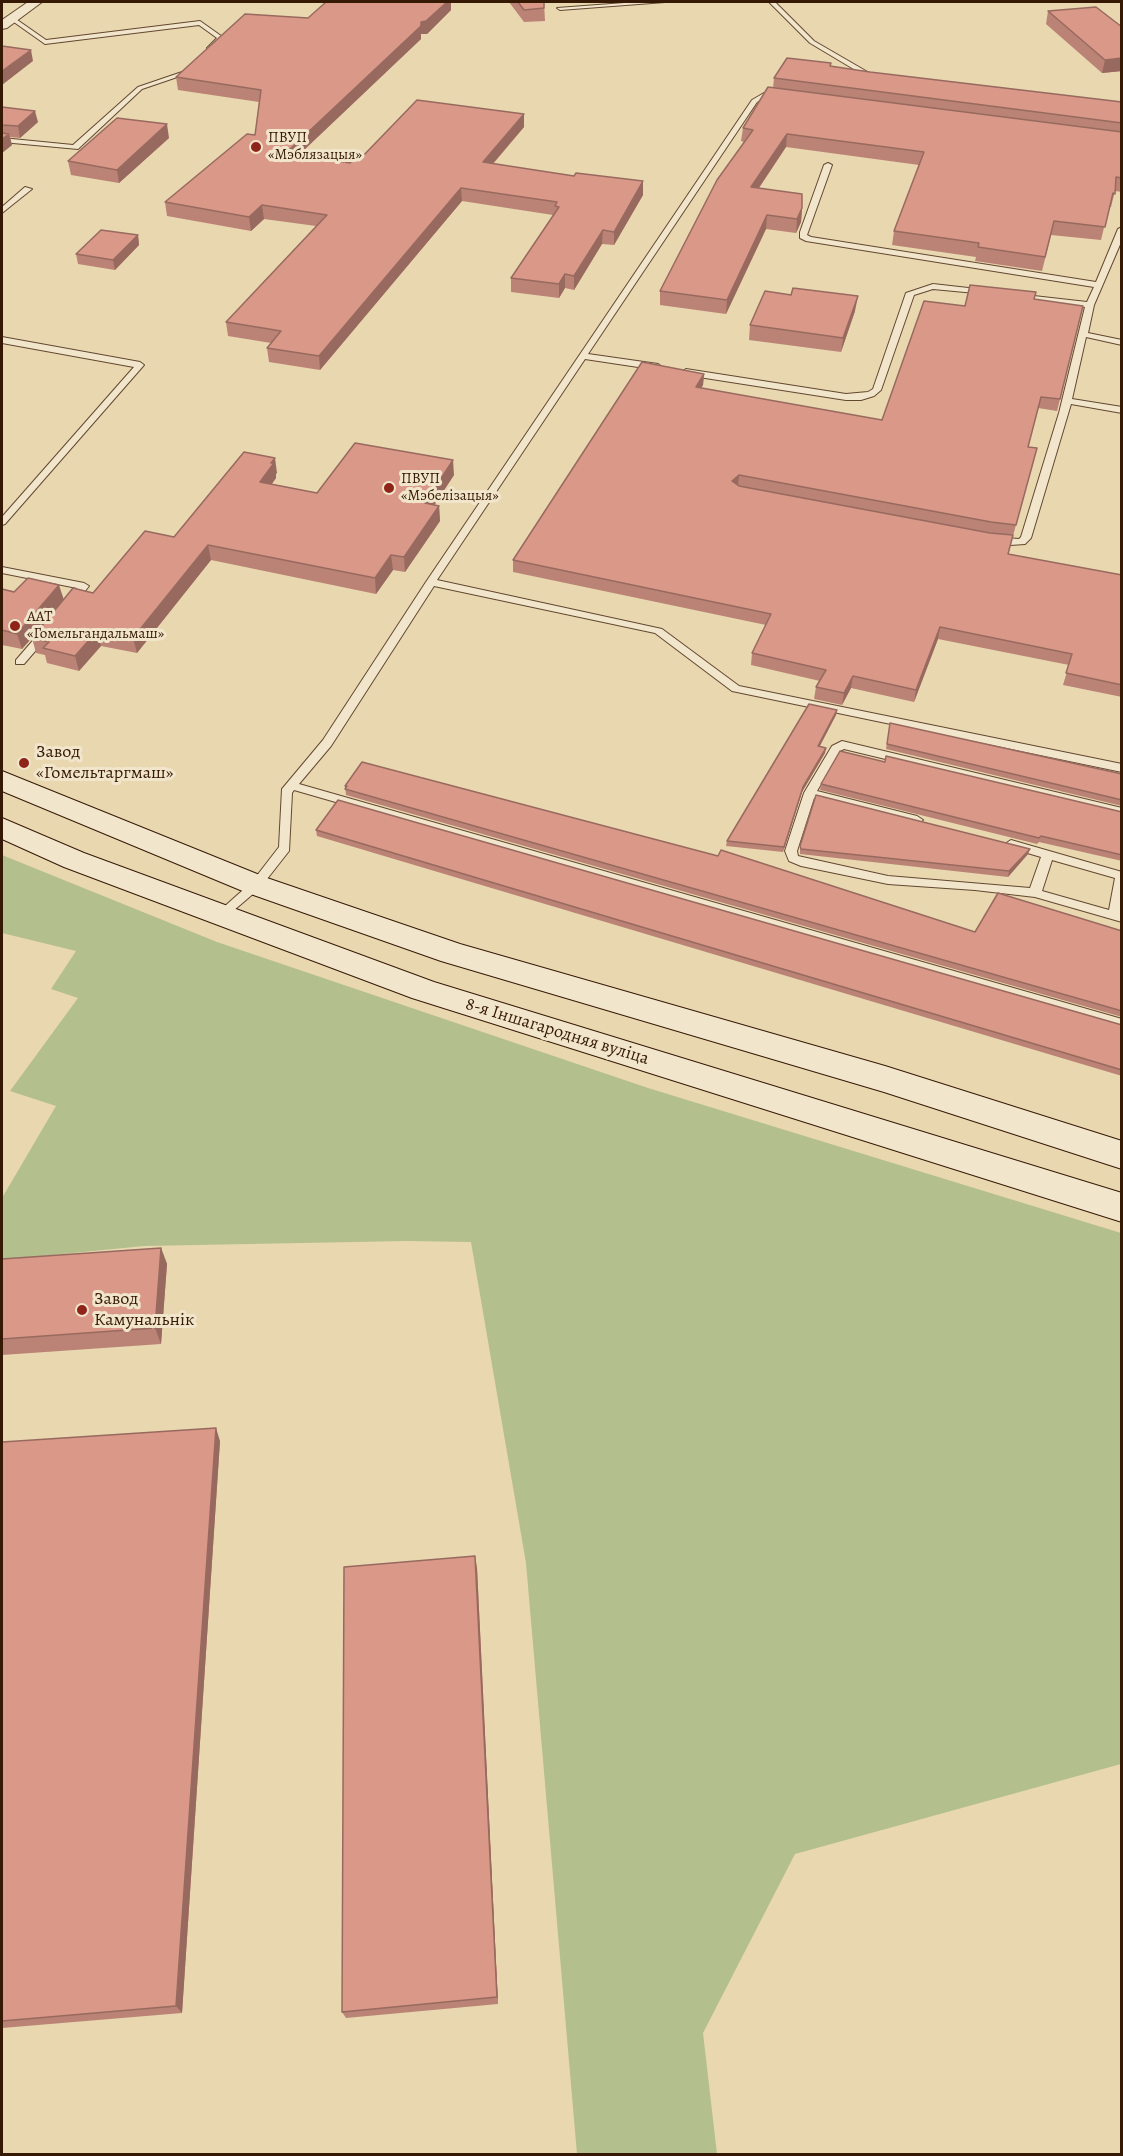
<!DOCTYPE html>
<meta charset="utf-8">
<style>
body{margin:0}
#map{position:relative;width:1123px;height:2156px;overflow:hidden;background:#e9d7b0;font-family:Alegreya,serif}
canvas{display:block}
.frame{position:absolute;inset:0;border:3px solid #361905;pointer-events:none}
</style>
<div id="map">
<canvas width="1123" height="2156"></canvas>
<div class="frame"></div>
</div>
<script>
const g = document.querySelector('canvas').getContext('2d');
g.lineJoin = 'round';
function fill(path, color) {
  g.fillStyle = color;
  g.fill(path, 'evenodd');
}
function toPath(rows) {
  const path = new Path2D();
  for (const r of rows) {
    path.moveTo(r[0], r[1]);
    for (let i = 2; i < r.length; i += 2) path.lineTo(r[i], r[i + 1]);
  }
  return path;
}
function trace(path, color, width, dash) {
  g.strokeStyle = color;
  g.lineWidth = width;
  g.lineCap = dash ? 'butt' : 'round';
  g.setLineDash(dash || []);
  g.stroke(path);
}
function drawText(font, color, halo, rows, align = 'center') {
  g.font = font + ' Alegreya,serif';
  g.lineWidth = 6;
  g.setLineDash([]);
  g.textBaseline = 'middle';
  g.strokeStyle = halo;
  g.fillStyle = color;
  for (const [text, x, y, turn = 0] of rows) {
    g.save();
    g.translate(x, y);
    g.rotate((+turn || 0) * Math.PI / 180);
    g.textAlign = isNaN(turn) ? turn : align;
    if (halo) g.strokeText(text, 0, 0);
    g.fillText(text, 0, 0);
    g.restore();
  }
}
fill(toPath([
 [2,855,217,942,648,1088,1121,1233,1121,1764,795,1854,703,2033,717,2154,577,2154,526,1563,471,1242,406,1241,144,1246,2,1260,2,1198,56,1106,10,1091,78,998,51,989,76,951,2,933]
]), '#b3bf8d');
const service = toPath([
 [638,2,665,2,560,10,557,8,638,2],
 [769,2,775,2,814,41,871,74,879,77,876,79,867,77,810,43,769,2],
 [13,17,46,40,200,21,224,38,211,50,207,50,207,48,217,38,199,25,45,44,11,20,13,17],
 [192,65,195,67,189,73,142,89,78,149,2,142,2,138,73,145,138,87,185,71,192,65],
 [764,93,784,97,781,99,765,97,757,102,588,354,658,364,662,367,658,370,585,359,437,580,662,629,739,686,1122,764,1122,772,732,691,655,633,434,586,331,746,299,784,1122,1019,1122,1029,294,790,292,793,289,851,260,888,226,917,218,917,216,914,252,882,279,847,282,789,323,740,426,582,752,100,764,93],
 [828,163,832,165,807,235,811,237,1096,282,1118,229,1122,227,1122,240,1094,305,1088,333,1122,340,1122,345,1086,337,1072,399,1122,407,1122,413,1071,404,1031,538,1025,544,1010,545,993,543,988,540,993,537,1019,539,1021,537,1059,413,1085,307,1016,298,1012,296,1016,294,1087,302,1094,287,806,241,800,238,800,232,824,165,828,163],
 [25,187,32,189,2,213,2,207,25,187],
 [933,284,986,290,990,292,986,294,933,289,914,295,881,390,874,396,861,400,846,400,686,375,682,372,686,369,846,394,868,392,873,389,906,293,933,284],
 [2,337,140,362,144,365,5,524,2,525,2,517,134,367,2,343,2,337],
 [2,567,84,583,89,586,74,605,70,606,65,603,77,588,2,573,2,567],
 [46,629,51,632,50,634,24,664,16,664,16,660,42,630,46,629],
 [842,741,1122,808,1122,816,844,749,840,751,817,791,917,816,923,820,917,824,814,798,797,851,798,856,888,876,1030,888,1041,857,1007,847,1005,844,1011,840,1122,872,1122,922,1035,897,975,890,888,884,801,866,789,861,785,851,804,793,832,746,842,741],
 [1052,860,1115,878,1109,910,1042,891,1052,860]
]);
const minor = toPath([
 [28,2,42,2,7,28,2,29,2,20,28,2]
]);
const secondary = toPath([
 [2,771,267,878,460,944,885,1066,1122,1141,1122,1169,884,1092,441,961,245,892,2,791,2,771],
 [2,818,84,853,434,982,1122,1193,1122,1222,412,998,64,867,2,839,2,818]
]);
trace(service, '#634830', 2);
trace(minor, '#634830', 2);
trace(secondary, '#361905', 2);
fill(service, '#f1e5cc');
fill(minor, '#f1e5cc');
fill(secondary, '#f1e5cc');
fill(toPath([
 [509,2,544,2,545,21,524,22],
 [451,10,427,34,421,34,421,39,300,154,350,163,361,158,524,127,493,164,574,176,643,181,643,195,614,245,602,244,574,290,565,288,559,298,511,292,511,278,553,215,462,201,320,370,269,362,267,348,271,343,228,336,226,322,316,226,264,219,251,231,167,216,165,202,255,135,259,102,178,90,176,77,308,18],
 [1048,11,1122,27,1122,71,1102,73,1046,24],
 [831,63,831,66,870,72,1122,102,1122,192,1115,191,1111,207,1109,207,1101,240,1051,235,1042,271,975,261,976,257,892,245,894,231,919,165,786,147,759,188,802,208,801,222,796,233,766,229,726,314,660,305,660,291,744,142,741,141,743,128,773,88,774,78],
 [2,107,38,122,20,138,10,137,12,145,2,153],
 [169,138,119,183,71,175,68,161],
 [138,235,139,245,115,270,78,264,76,254],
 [791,295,855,311,841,352,749,340,750,325],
 [1034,299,1083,306,1057,411,1038,408,1028,447,1037,448,1008,554,1122,575,1122,697,1063,685,1069,665,938,639,914,702,851,688,842,705,814,699,816,687,820,681,751,665,752,653,766,625,513,572,513,560,704,374,703,385,701,388,882,420,965,306],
 [277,473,276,474,276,478,272,484,317,493,454,475,434,505,439,506,440,521,405,572,393,570,376,594,211,560,137,653,101,646,79,671,47,663,45,655,36,653,32,638,22,649,2,645,2,589,63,600,93,593,174,537],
 [837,710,836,715,820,746,825,753,802,792,783,852,726,846,727,841],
 [890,723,1122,774,1122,806,886,749],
 [884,762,1122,812,1122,861,1039,842,1037,844,820,790,821,784],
 [345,786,975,932,1122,931,1122,1017,346,795],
 [316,830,1122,1025,1122,1076,317,836],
 [800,846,1028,854,1008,877,800,854],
 [161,1248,167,1264,161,1344,2,1355,2,1259],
 [220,1441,182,2013,2,2028,2,1442],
 [477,1568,498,2004,346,2018,342,2012]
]), '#bb8375');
fill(toPath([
 [447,2,451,2,451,10,427,34,421,34,421,39,288,165,287,152,421,22],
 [31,50,33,61,2,85,2,71],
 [1122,58,1122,71,1102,73,1105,60],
 [35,111,38,122,20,138,18,126],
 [524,114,524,127,483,175,483,162],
 [167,124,169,138,119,183,117,170],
 [9,134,12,145,2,153,2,139],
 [787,134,786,147,750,201,751,187],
 [643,181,643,195,614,245,614,232],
 [461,188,462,201,320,370,319,356],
 [262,205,264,219,251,231,249,217],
 [802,208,801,222,796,233,797,219],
 [767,215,766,229,726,314,727,300],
 [603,230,602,244,574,290,574,276],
 [138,235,139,245,115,270,113,260],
 [565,274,565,288,559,298,559,284],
 [858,296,855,311,841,352,843,338],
 [704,374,703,385,695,398,696,387],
 [275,458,277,473,276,474,276,478,262,497,260,482,271,463],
 [453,460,454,475,426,518,425,503],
 [739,475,738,487,732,481],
 [439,506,440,521,405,572,404,557],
 [208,545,211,560,137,653,133,638],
 [391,555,393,570,376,594,375,578],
 [59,585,64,600,22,649,17,634],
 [940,627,938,639,914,702,916,690],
 [97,631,101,646,79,671,75,656],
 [853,676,851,688,842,705,844,693],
 [837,710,836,715,817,751,818,746],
 [826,748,825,753,802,792,783,852,784,847,803,787],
 [1030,849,1028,854,1008,877,1009,871],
 [161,1248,167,1264,161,1344,155,1328],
 [216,1428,220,1441,182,2013,176,2006],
 [475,1556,477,1568,498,2004,497,1997]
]), '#986a5f');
const building = toPath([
 [326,2,447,2,426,21,421,22,421,26,287,152,350,163,356,157,361,158,417,100,524,114,483,162,574,176,576,173,643,181,614,232,603,230,574,276,565,274,559,284,511,278,559,207,555,206,557,202,461,188,319,356,267,348,281,331,226,322,327,215,262,205,249,217,165,202,247,134,255,135,261,90,176,77,245,14,308,18,326,2],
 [518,2,544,2,544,8,524,10,518,2],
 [1096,7,1122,27,1122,58,1105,60,1048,11,1096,7],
 [2,46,31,50,2,71,2,46],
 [787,58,831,63,830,66,870,72,1122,102,1122,123,774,78,787,58],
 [768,87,1122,132,1122,178,1116,177,1115,194,1113,193,1105,227,1054,221,1045,257,978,247,979,243,894,231,924,152,787,134,751,187,802,194,802,208,797,219,767,215,727,300,660,291,717,180,753,130,743,128,768,87],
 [2,107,35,111,18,126,2,125,2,107],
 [117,118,167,124,117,170,68,161,117,118],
 [2,133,9,134,2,139,2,133],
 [101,230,138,235,113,260,76,254,101,230],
 [970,285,1036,292,1034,299,1083,306,1060,399,1041,397,1028,447,1037,448,1016,525,991,522,739,475,732,481,739,486,990,533,1013,535,1008,554,1122,575,1122,685,1066,673,1072,654,940,627,916,690,853,676,844,693,816,687,826,670,752,653,771,614,513,560,642,362,704,374,696,387,882,420,924,301,965,306,970,285],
 [793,288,858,296,843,338,750,325,765,291,791,295,793,288],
 [355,443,453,460,425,503,439,506,404,557,391,555,375,578,208,545,133,638,97,631,75,656,43,648,49,642,32,638,73,588,93,593,145,531,174,537,244,452,275,458,271,463,274,463,260,482,317,493,355,443],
 [28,578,59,585,17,634,2,630,2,589,14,592,28,578],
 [809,704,837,710,818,746,826,748,803,787,784,847,727,841,809,704],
 [890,723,1122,774,1122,800,887,744,890,723],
 [840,751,885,762,886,756,1122,812,1122,855,1041,836,1039,838,821,784,840,751],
 [362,762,718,856,721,850,975,932,998,893,1122,931,1122,1011,345,789,347,786,345,786,362,762],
 [816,795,1030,849,1009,871,801,849,800,846,816,795],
 [338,800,1122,1025,1122,1070,316,830,338,800],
 [161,1248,155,1328,2,1339,2,1259,161,1248],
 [216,1428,176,2006,2,2021,2,1442,216,1428],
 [475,1556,497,1997,342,2012,344,1567,475,1556]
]);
fill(building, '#d99888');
trace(building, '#986a5f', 1.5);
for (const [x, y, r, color] of [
 [256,147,6,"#8f2418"],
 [389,488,6,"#8f2418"],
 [15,626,6,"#8f2418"],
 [24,763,6,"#8f2418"],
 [82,1310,6,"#8f2418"]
]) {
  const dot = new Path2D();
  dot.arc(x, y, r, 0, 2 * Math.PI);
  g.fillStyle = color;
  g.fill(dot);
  trace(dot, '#f1e5cc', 2);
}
drawText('15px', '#361905', '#f1e5cc', [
 ["ПВУП",268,138],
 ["«Мэблязацыя»",268,155],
 ["ПВУП",401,479],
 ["«Мэбелізацыя»",401,496],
 ["ААТ",27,617],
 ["«Гомельгандальмаш»",27,634]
], 'left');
drawText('18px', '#361905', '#f1e5cc', [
 ["Завод",36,753],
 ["«Гомельтаргмаш»",36,774],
 ["Завод",94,1300],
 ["Камунальнік",94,1321]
], 'left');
drawText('18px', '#361905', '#f1e5cc', [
 ["8-я Іншагародняя вуліца",557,1032,17]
]);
</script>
